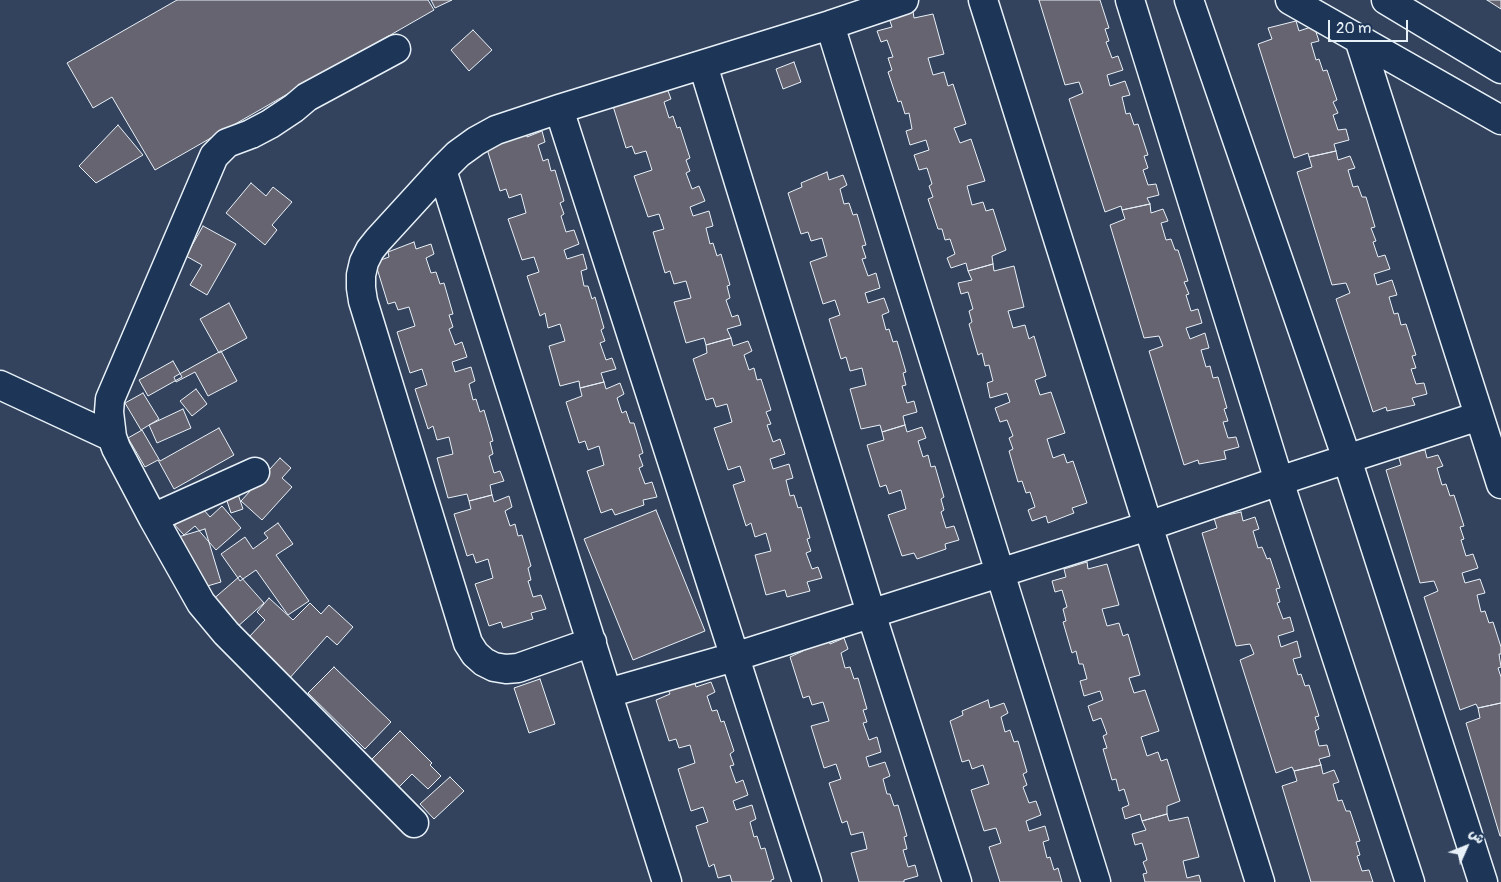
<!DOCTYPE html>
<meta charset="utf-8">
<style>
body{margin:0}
#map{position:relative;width:1501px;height:882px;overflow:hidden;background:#33435e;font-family:Pangolin,"Playpen Sans Arabic",sans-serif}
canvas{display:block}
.north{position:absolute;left:1441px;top:822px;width:50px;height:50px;-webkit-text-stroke:4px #1d3557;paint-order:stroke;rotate:46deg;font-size:14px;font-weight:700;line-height:20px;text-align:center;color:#e8f1f8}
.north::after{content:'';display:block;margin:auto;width:18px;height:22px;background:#e8f1f8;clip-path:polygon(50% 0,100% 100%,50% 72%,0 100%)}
.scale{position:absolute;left:1328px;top:20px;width:80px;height:22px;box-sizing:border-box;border:2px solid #e8f1f8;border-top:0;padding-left:6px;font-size:15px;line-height:18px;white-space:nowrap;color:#e8f1f8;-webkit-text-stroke:4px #1d3557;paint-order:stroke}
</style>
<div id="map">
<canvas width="1501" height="882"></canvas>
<div class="north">ش</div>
<div class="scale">20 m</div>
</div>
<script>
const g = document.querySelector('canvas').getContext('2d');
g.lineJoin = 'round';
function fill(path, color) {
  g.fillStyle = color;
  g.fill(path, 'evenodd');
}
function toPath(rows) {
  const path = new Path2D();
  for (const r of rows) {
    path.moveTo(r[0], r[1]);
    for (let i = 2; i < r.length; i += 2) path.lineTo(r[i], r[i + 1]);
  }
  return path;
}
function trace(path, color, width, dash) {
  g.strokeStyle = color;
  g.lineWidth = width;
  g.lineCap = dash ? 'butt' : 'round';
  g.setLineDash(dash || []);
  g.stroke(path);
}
const building = toPath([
 [177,0,428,0,434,10,155,170,112,97,93,108,67,63,177,0],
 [431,0,452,0,435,8,431,0],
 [1039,0,1100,0,1109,28,1105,29,1109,41,1106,42,1112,58,1118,56,1123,70,1107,75,1110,86,1125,81,1130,95,1122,97,1126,114,1130,113,1134,125,1138,124,1148,155,1144,156,1148,168,1143,170,1148,185,1156,184,1159,195,1147,198,1150,204,1122,210,1121,206,1105,212,1069,99,1083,93,1079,82,1065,85,1039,0],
 [1487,0,1501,0,1501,9,1487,0],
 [913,11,914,18,933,14,944,54,928,58,933,75,944,72,948,86,953,84,966,124,954,128,960,143,971,139,985,181,967,186,972,205,983,202,986,211,993,209,1006,250,992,256,993,264,968,271,966,263,951,268,947,258,955,254,950,239,945,240,942,229,938,229,928,199,933,197,929,186,932,184,927,168,919,170,914,155,929,150,926,140,910,145,906,131,912,129,909,113,905,114,901,101,898,102,888,72,892,70,888,58,893,57,887,40,881,42,877,31,892,27,889,18,913,11],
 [1296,21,1299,31,1314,26,1319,41,1311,43,1316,60,1319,59,1323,71,1327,70,1337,100,1333,102,1338,113,1333,115,1338,130,1346,129,1349,140,1334,144,1336,151,1309,157,1308,153,1294,158,1258,44,1272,39,1268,28,1296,21],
 [473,30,492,50,469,71,451,50,473,30],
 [794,62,801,82,783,89,776,69,794,62],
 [667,88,671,99,664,102,669,118,673,116,677,128,680,127,690,158,686,160,690,171,686,173,692,189,699,186,705,201,690,207,693,216,709,211,713,226,706,228,710,244,713,243,717,256,721,254,730,285,727,286,730,298,726,300,732,317,738,315,741,325,727,329,731,338,706,345,704,338,686,343,674,302,691,298,686,281,674,284,670,271,665,273,653,232,664,229,659,214,648,217,634,176,652,170,646,151,635,154,632,146,626,148,613,106,667,88],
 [118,125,143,155,96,183,79,166,118,125],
 [525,129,527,137,542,131,545,142,538,145,543,161,548,159,551,171,555,170,564,201,560,203,564,214,561,216,566,232,574,230,579,244,564,250,567,259,583,254,587,269,581,271,584,286,588,286,592,299,595,297,604,328,601,330,605,341,600,343,606,360,612,358,616,369,601,373,604,382,580,388,579,381,560,386,549,346,565,341,560,324,548,328,545,313,540,316,527,276,539,272,534,257,522,260,508,219,526,213,521,194,509,198,506,189,500,191,487,149,501,144,499,140,525,129],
 [1336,151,1338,160,1350,156,1355,168,1348,170,1353,187,1358,186,1362,197,1366,197,1375,227,1371,228,1376,241,1373,242,1378,257,1385,255,1390,269,1374,274,1377,285,1392,280,1397,295,1389,297,1394,314,1398,313,1401,325,1406,324,1416,355,1412,356,1416,368,1411,369,1416,384,1424,383,1427,394,1412,398,1415,405,1387,411,1386,407,1373,412,1336,299,1350,293,1346,283,1332,285,1297,172,1312,167,1309,157,1336,151],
 [827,172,829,180,843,175,847,185,840,189,844,204,849,203,853,215,857,214,866,245,862,246,866,258,862,259,868,276,876,273,880,288,865,293,868,303,884,298,889,312,882,315,886,330,889,329,893,342,897,341,906,372,903,373,906,385,902,386,907,403,914,401,917,412,903,416,905,425,882,432,880,425,861,429,850,389,866,385,862,368,850,371,846,357,841,359,829,319,840,315,835,300,823,304,810,262,827,256,822,238,811,241,808,232,801,234,788,193,802,187,801,183,827,172],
 [251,183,266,196,273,187,292,202,272,225,277,230,265,245,226,213,251,183],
 [1150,204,1151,213,1163,209,1168,221,1161,223,1166,240,1171,239,1175,250,1178,250,1188,281,1184,282,1189,294,1186,295,1191,311,1198,309,1202,323,1186,328,1190,339,1205,333,1209,348,1201,350,1206,367,1210,366,1213,378,1218,377,1227,408,1224,409,1228,421,1223,422,1228,438,1236,437,1239,447,1224,451,1226,459,1199,464,1198,460,1184,465,1149,351,1163,346,1159,336,1144,338,1110,225,1125,219,1122,210,1150,204],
 [203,226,236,244,207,295,190,285,202,265,186,256,203,226],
 [414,242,416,249,431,244,434,254,426,258,431,273,436,272,440,284,444,283,453,314,449,315,453,327,449,329,455,345,462,342,467,357,452,362,455,372,471,367,475,381,469,384,473,400,476,399,480,412,484,410,493,441,490,442,493,454,489,456,494,473,500,471,504,481,490,485,492,495,469,501,467,494,448,498,437,458,453,454,449,437,437,440,433,426,428,429,415,389,427,385,422,369,410,373,397,332,415,326,409,307,398,310,395,302,388,304,375,262,389,257,388,252,414,242],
 [993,264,994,271,1014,266,1024,307,1008,311,1013,328,1025,325,1029,339,1034,336,1046,376,1035,380,1040,395,1051,392,1065,433,1047,439,1053,458,1064,454,1067,463,1073,461,1087,503,1072,508,1074,513,1048,523,1046,516,1032,521,1028,510,1035,507,1030,492,1026,493,1022,481,1018,482,1009,451,1013,449,1009,438,1013,436,1007,420,1000,422,995,408,1010,402,1007,393,990,398,987,383,993,381,989,365,985,366,982,353,978,355,969,324,972,322,969,311,973,309,968,292,961,294,958,283,972,280,968,271,993,264],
 [229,303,247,338,219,353,200,319,229,303],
 [731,338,733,346,748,341,752,351,744,355,749,370,754,368,757,380,761,379,771,410,766,412,771,424,767,425,773,442,780,439,785,454,770,459,773,469,789,464,793,478,786,480,790,496,794,495,798,508,801,507,810,538,807,539,811,551,806,553,812,569,818,567,822,578,807,582,810,591,787,597,785,590,766,595,755,555,771,551,766,533,755,537,751,523,746,526,733,485,745,481,740,466,728,470,714,428,732,422,727,404,716,407,713,398,706,400,693,359,707,353,706,345,731,338],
 [221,351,237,381,208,396,195,372,176,382,174,377,221,351],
 [173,361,182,377,148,396,139,380,173,361],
 [604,382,606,389,620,383,624,394,617,398,622,413,626,411,630,423,634,423,643,453,639,455,643,466,639,468,645,484,652,482,657,497,643,500,644,505,615,515,612,509,601,513,587,471,604,465,599,446,588,450,585,441,579,443,566,402,582,396,580,388,604,382],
 [196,389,207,404,192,416,180,401,196,389],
 [143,393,159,419,141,430,125,403,143,393],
 [183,409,191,428,157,443,149,425,183,409],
 [905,425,907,432,922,427,926,438,918,441,923,457,928,455,931,467,935,466,944,497,941,499,944,510,941,512,946,528,954,526,959,540,945,544,946,549,917,559,914,553,902,556,888,515,906,509,901,490,889,494,886,485,880,487,867,445,884,440,882,432,905,425],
 [219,428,234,455,174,489,158,460,145,467,128,438,142,430,160,461,219,428],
 [1425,450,1427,458,1438,455,1443,466,1437,468,1442,485,1446,484,1450,496,1454,495,1464,526,1460,527,1464,539,1461,540,1466,556,1473,554,1478,568,1462,573,1465,583,1480,579,1485,593,1477,595,1481,612,1485,611,1489,623,1493,622,1501,647,1501,654,1499,654,1501,667,1498,668,1501,677,1501,703,1478,708,1476,704,1460,710,1424,597,1438,591,1434,581,1420,583,1386,470,1401,465,1398,455,1425,450],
 [280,458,291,468,282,478,292,487,262,520,241,501,280,458],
 [237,491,243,509,231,513,225,495,237,491],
 [492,495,494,502,509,496,512,507,505,511,510,526,515,524,518,536,522,535,531,566,528,568,531,580,528,581,533,597,541,595,546,609,531,613,533,619,503,628,501,622,489,626,475,584,493,578,488,559,476,563,473,554,467,556,454,514,471,509,469,501,492,495],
 [196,501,210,517,222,506,241,528,216,550,195,526,184,535,172,522,196,501],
 [656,510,705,631,633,660,584,539,656,510],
 [1241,512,1243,521,1255,517,1259,529,1253,531,1258,548,1262,547,1267,559,1270,558,1280,588,1276,589,1280,602,1277,603,1283,619,1290,617,1294,631,1278,636,1281,647,1297,641,1301,657,1293,659,1298,675,1301,674,1305,686,1309,685,1319,716,1315,717,1319,729,1315,731,1319,746,1327,745,1330,756,1319,759,1321,765,1294,771,1292,767,1276,773,1240,660,1254,654,1250,644,1236,646,1202,533,1217,528,1214,518,1241,512],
 [278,523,293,544,276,555,309,601,288,615,256,570,240,581,221,554,245,537,253,549,268,538,264,533,278,523],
 [205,529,221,582,204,587,175,538,205,529],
 [1087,562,1088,569,1107,564,1119,605,1102,609,1107,626,1119,623,1123,636,1128,634,1140,675,1129,678,1134,693,1145,690,1159,731,1141,737,1147,756,1158,752,1161,761,1167,759,1180,801,1167,806,1167,814,1142,821,1140,814,1125,819,1122,808,1129,805,1124,789,1119,791,1116,779,1112,780,1103,749,1107,748,1103,736,1107,734,1101,718,1093,721,1088,706,1103,700,1100,691,1084,696,1080,681,1087,679,1083,664,1079,664,1076,651,1072,653,1063,622,1066,621,1063,609,1067,607,1062,590,1055,592,1052,581,1066,577,1064,569,1087,562],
 [240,576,264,603,236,628,211,601,240,576],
 [269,598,293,620,310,603,321,614,329,605,353,627,337,645,327,636,288,680,268,662,271,658,249,637,265,620,257,612,269,598],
 [827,636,830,644,844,638,848,649,841,653,845,668,850,667,854,679,858,678,867,709,863,710,867,722,863,723,869,740,877,737,881,752,866,757,869,767,885,762,890,776,883,779,887,794,890,794,894,806,898,805,907,836,904,837,907,849,903,850,908,867,915,865,918,876,904,880,904,882,859,882,851,853,867,849,863,832,851,835,847,821,842,823,829,783,841,779,836,764,824,768,811,726,829,721,823,702,812,705,809,696,803,698,790,657,803,651,802,647,827,636],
 [334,667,391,722,365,749,308,693,334,667],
 [540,679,555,724,529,733,514,688,540,679],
 [694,679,696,687,711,682,715,692,707,696,712,711,717,710,721,722,724,721,734,751,730,754,734,765,730,766,736,783,743,780,748,795,733,801,736,810,752,805,756,819,750,822,754,837,757,836,761,849,765,848,774,879,771,880,771,882,732,882,730,875,718,878,714,864,709,867,696,826,708,822,703,807,691,811,678,769,695,763,690,745,679,748,676,739,669,741,656,700,670,694,668,690,694,679],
 [988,700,990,708,1004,703,1008,713,1001,717,1005,732,1010,730,1014,742,1018,741,1027,772,1023,774,1027,785,1023,787,1029,803,1036,801,1041,815,1026,821,1029,831,1045,826,1049,840,1043,842,1047,858,1050,857,1054,870,1058,868,1062,882,1000,882,989,847,1001,843,996,828,984,831,971,790,989,784,983,765,972,769,969,760,962,762,950,721,963,715,962,711,988,700],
 [1501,703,1501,836,1500,836,1466,723,1480,718,1478,708,1501,703],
 [400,731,432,763,430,765,441,776,428,789,412,774,396,790,369,762,400,731],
 [1321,765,1323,774,1334,770,1339,782,1333,784,1338,801,1342,800,1346,811,1350,811,1360,841,1356,842,1360,855,1357,856,1362,871,1369,870,1373,882,1311,882,1282,786,1297,781,1294,771,1321,765],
 [450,777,464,791,434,819,420,804,450,777],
 [1167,814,1169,821,1188,817,1199,857,1183,861,1187,878,1199,875,1201,882,1145,882,1143,874,1147,873,1143,862,1147,860,1142,843,1135,845,1132,834,1146,830,1142,821,1167,814]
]);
fill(building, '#666470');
trace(building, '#e8f1f8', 1);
const minor = toPath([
 [983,0,1260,882],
 [1130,0,1279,481,1410,882],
 [1189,0,1347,459,1483,882],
 [1290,0,1501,120],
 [1386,0,1501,69],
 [830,25,1096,882],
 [1359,39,1501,484],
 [396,49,307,97,294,108,270,124,251,134,227,143,214,156,110,399,109,412,112,437,116,448,153,518,201,603,226,633,414,823],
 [703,65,871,613,957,882],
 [559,109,807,882],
 [442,170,667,882],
 [0,385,112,437],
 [153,518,255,472],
 [592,642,518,668,506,669,494,667,484,662,475,654,468,643,363,301,361,288,361,275,364,262,370,250,378,240,442,170,458,154,476,141,496,130,559,109,830,25,904,0],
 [608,693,734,657,1148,526,1279,481,1479,416]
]);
trace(minor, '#e8f1f8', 31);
trace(minor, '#1d3557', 28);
</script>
